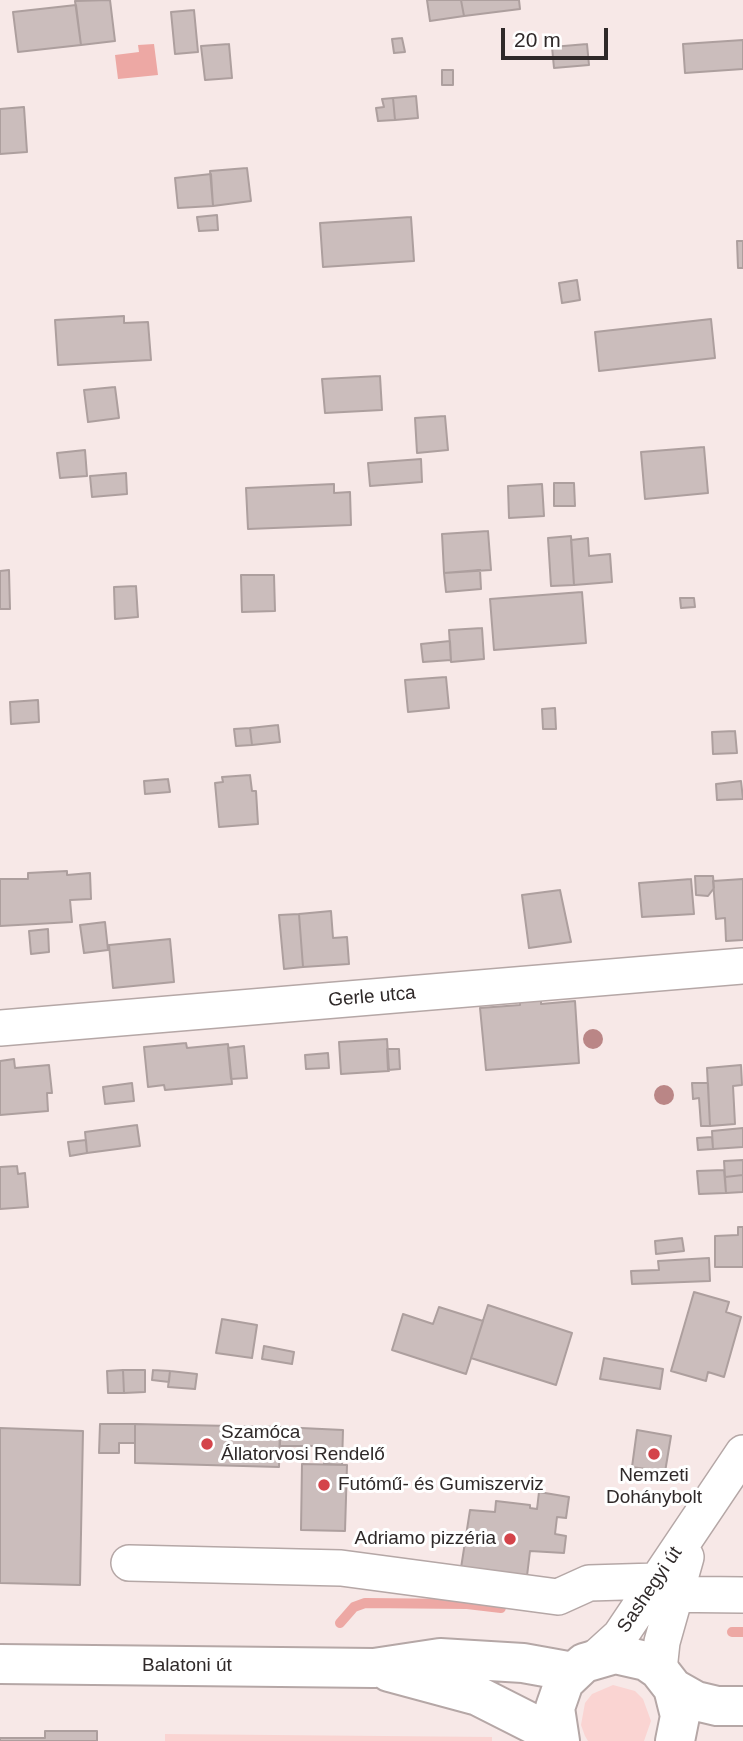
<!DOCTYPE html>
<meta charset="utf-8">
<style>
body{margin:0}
#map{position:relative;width:743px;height:1741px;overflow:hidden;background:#f7e8e7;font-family:Helvetica,sans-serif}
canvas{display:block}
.scale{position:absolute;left:501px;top:28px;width:107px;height:32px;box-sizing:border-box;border:4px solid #2f2929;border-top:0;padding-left:9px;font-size:21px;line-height:24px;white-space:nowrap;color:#2f2929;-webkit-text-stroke:5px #fff;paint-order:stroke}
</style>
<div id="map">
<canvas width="743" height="1741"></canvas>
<div class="scale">20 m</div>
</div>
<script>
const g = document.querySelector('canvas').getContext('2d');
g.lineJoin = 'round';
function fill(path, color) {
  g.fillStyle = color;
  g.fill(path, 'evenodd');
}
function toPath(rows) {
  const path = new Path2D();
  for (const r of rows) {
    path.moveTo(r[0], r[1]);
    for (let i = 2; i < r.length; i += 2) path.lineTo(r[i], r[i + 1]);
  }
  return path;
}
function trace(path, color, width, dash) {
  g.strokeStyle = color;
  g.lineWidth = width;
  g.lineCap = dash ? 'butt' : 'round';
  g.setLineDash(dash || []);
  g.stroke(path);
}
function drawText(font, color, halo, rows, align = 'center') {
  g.font = font + ' Helvetica,sans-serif';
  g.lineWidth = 6;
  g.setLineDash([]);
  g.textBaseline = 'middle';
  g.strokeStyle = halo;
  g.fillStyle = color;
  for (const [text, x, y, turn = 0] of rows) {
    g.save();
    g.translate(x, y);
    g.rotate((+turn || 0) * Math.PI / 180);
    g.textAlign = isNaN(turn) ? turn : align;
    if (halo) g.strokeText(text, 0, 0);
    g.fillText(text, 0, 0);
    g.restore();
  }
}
fill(toPath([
 [613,1685,635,1691,643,1699,651,1721,644,1741,588,1741,585,1736,581,1725,585,1703,592,1694],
 [165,1734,492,1737,492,1741,165,1741]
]), '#fad4d2');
fill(toPath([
 [154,44,158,75,118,79,115,55,139,52,138,45]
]), '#eda8a4');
trace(toPath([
 [340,1623,354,1607,365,1603,467,1604,501,1608],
 [732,1632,743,1632]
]), '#eda8a4', 10);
const building = toPath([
 [110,0,115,41,81,45,75,1,110,0],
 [427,0,461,0,464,16,430,21,427,0],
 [461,0,519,0,520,9,464,16,461,0],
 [76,5,81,45,18,52,13,12,76,5],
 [194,10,198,52,175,54,171,12,194,10],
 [402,38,405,52,394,53,392,39,402,38],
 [743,40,743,69,685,73,683,44,743,40],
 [229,44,232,78,205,80,201,46,229,44],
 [587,44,589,65,554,68,552,47,587,44],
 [442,70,453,70,453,85,442,85,442,70],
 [416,96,418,118,395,120,393,98,416,96],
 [393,98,395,120,378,121,376,108,384,107,382,99,393,98],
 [24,107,27,152,0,154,0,109,24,107],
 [247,168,251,201,213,206,210,171,247,168],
 [211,174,213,206,178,208,175,178,211,174],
 [217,215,218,230,199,231,197,217,217,215],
 [411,217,414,261,323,267,320,223,411,217],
 [737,241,743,241,743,268,738,268,737,241],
 [577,280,580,300,562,303,559,283,577,280],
 [124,316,124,323,148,322,151,360,58,365,55,320,124,316],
 [711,319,715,358,599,371,595,332,711,319],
 [380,376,382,410,325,413,322,379,380,376],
 [115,387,119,418,88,422,84,390,115,387],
 [445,416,448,450,417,453,415,418,445,416],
 [704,447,708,493,645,499,641,452,704,447],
 [85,450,87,476,60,478,57,453,85,450],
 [421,459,422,482,370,486,368,463,421,459],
 [126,473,127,494,92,497,90,476,126,473],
 [554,483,574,483,575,506,554,506,554,483],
 [334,484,334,493,350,492,351,525,248,529,246,488,334,484],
 [542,484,544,516,509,518,508,486,542,484],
 [488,531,491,570,444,573,442,534,488,531],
 [571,536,574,585,551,586,548,538,571,536],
 [588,538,589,556,610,554,612,582,574,585,571,540,588,538],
 [9,570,10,609,0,609,0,571,9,570],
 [480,570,481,589,446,592,444,573,480,570],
 [241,575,274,575,275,611,242,612,241,575],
 [136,586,138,617,115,619,114,587,136,586],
 [582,592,586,643,494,650,490,599,582,592],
 [680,598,694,598,695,607,681,608,680,598],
 [482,628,484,659,451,662,449,630,482,628],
 [450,641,451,660,423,662,421,644,450,641],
 [446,677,449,708,408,712,405,680,446,677],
 [38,700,39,722,11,724,10,702,38,700],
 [555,708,556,729,543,729,542,709,555,708],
 [278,725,280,742,252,745,250,728,278,725],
 [250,728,252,745,236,746,234,729,250,728],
 [735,731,737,753,713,754,712,732,735,731],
 [250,775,252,791,256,791,258,824,219,827,215,783,223,782,222,777,250,775],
 [168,779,170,792,145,794,144,781,168,779],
 [741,781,743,799,717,800,716,784,741,781],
 [67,871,67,875,90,873,91,899,70,900,72,922,0,926,0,879,28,879,28,873,67,871],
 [695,876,713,876,714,888,708,896,696,895,695,876],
 [691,879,694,914,642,917,639,883,691,879],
 [743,879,743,940,726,941,725,918,716,919,713,881,743,879],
 [560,890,571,942,529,948,522,895,560,890],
 [331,911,333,938,347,937,349,964,303,967,299,914,331,911],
 [299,914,303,967,284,969,279,915,299,914],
 [105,922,108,950,84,953,80,925,105,922],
 [48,929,49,952,31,954,29,931,48,929],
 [170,939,174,982,113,988,109,945,170,939],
 [541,999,541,1004,575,1001,579,1063,486,1070,480,1008,520,1005,520,1001,541,999],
 [387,1039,389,1071,341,1074,339,1042,387,1039],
 [186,1043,187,1048,228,1044,232,1084,165,1090,164,1085,148,1087,144,1047,186,1043],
 [244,1046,247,1078,231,1079,228,1048,244,1046],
 [387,1049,399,1049,400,1069,388,1070,387,1049],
 [328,1053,329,1068,306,1069,305,1055,328,1053],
 [14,1059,15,1068,49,1065,52,1093,47,1093,48,1111,0,1115,0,1061,14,1059],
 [741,1065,742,1085,733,1086,735,1124,710,1126,707,1068,741,1065],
 [132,1083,134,1101,105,1104,103,1087,132,1083],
 [692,1083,708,1083,710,1126,701,1126,699,1098,693,1099,692,1083],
 [137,1125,140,1146,87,1153,85,1132,137,1125],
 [743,1128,743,1147,713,1149,712,1131,743,1128],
 [712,1137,713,1149,698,1150,697,1138,712,1137],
 [86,1140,87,1153,70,1156,68,1142,86,1140],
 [743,1160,743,1175,725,1177,724,1161,743,1160],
 [17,1166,18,1174,25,1173,28,1207,0,1209,0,1167,17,1166],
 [724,1170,726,1193,699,1194,697,1171,724,1170],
 [743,1175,743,1192,726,1193,725,1177,743,1175],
 [738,1227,743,1227,743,1267,715,1267,715,1236,738,1235,738,1227],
 [682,1238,684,1251,656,1254,655,1241,682,1238],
 [709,1258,710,1281,632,1284,631,1271,659,1270,658,1261,709,1258],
 [694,1292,729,1302,726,1312,741,1317,724,1377,708,1372,706,1381,671,1371,694,1292],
 [488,1305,572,1333,556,1385,471,1358,488,1305],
 [439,1307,483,1321,466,1374,392,1350,403,1314,433,1324,439,1307],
 [222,1319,257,1325,252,1358,216,1353,222,1319],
 [264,1346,294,1352,292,1364,262,1359,264,1346],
 [604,1358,663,1369,660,1389,600,1379,604,1358],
 [123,1370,145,1370,145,1392,124,1393,123,1370],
 [123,1370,124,1393,108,1393,107,1371,123,1370],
 [153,1370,170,1371,169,1382,152,1380,153,1370],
 [170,1371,197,1374,195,1389,168,1387,170,1371],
 [100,1424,135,1424,135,1443,119,1443,119,1453,99,1453,100,1424],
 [135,1424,280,1427,279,1467,135,1463,135,1424],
 [280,1427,343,1430,342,1465,324,1464,325,1446,280,1446,280,1427],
 [0,1428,83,1431,80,1585,0,1583,0,1428],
 [637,1430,671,1436,665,1472,632,1467,637,1430],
 [302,1464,347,1465,345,1531,301,1530,302,1464],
 [539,1492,569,1497,566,1518,557,1517,555,1534,566,1536,564,1553,530,1551,527,1576,461,1568,470,1510,495,1512,496,1501,530,1505,530,1508,537,1509,539,1492],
 [45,1731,97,1731,97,1741,0,1741,0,1738,45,1738,45,1731]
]);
fill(building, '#cbbdbc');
trace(building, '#ad9f9e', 2);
const minor = toPath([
 [0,1028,743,966],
 [129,1563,341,1568,558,1597,589,1583,656,1581],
 [652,1594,743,1595],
 [598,1656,620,1636,743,1453],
 [659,1670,662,1642,686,1557]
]);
const major = toPath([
 [0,1664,374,1668,440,1658,523,1663,573,1672],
 [389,1672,478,1696,557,1736],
 [673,1688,696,1701,717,1706,743,1706],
 [560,1741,555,1708,564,1682,584,1663,615,1654,646,1661,659,1670,673,1688,680,1716,675,1741]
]);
trace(minor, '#b5a7a6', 38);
trace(major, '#b5a7a6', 42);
trace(minor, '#fff', 35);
trace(major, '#fff', 38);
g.fillStyle = '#ba8686';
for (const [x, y] of [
 [593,1039],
 [664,1095]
]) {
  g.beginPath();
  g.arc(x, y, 10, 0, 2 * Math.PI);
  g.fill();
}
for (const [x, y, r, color] of [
 [207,1444,7,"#d4444a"],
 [654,1454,7,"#d4444a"],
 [324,1485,7,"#d4444a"],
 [510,1539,7,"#d4444a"]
]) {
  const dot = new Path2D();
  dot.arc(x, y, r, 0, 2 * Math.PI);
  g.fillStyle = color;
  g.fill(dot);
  trace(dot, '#fff', 2.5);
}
drawText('19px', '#2f2929', '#fff', [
 ["Gerle utca",372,997,-5],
 ["Sashegyi út",650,1590,-56],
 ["Balatoni út",187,1666]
]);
drawText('19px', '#2f2929', '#fff', [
 ["Szamóca",221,1433],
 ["Állatorvosi Rendelő",221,1455],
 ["Nemzeti",654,1476,"center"],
 ["Dohánybolt",654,1498,"center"],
 ["Futómű- és Gumiszerviz",338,1485],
 ["Adriamo pizzéria",496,1539,"right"]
], 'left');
</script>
